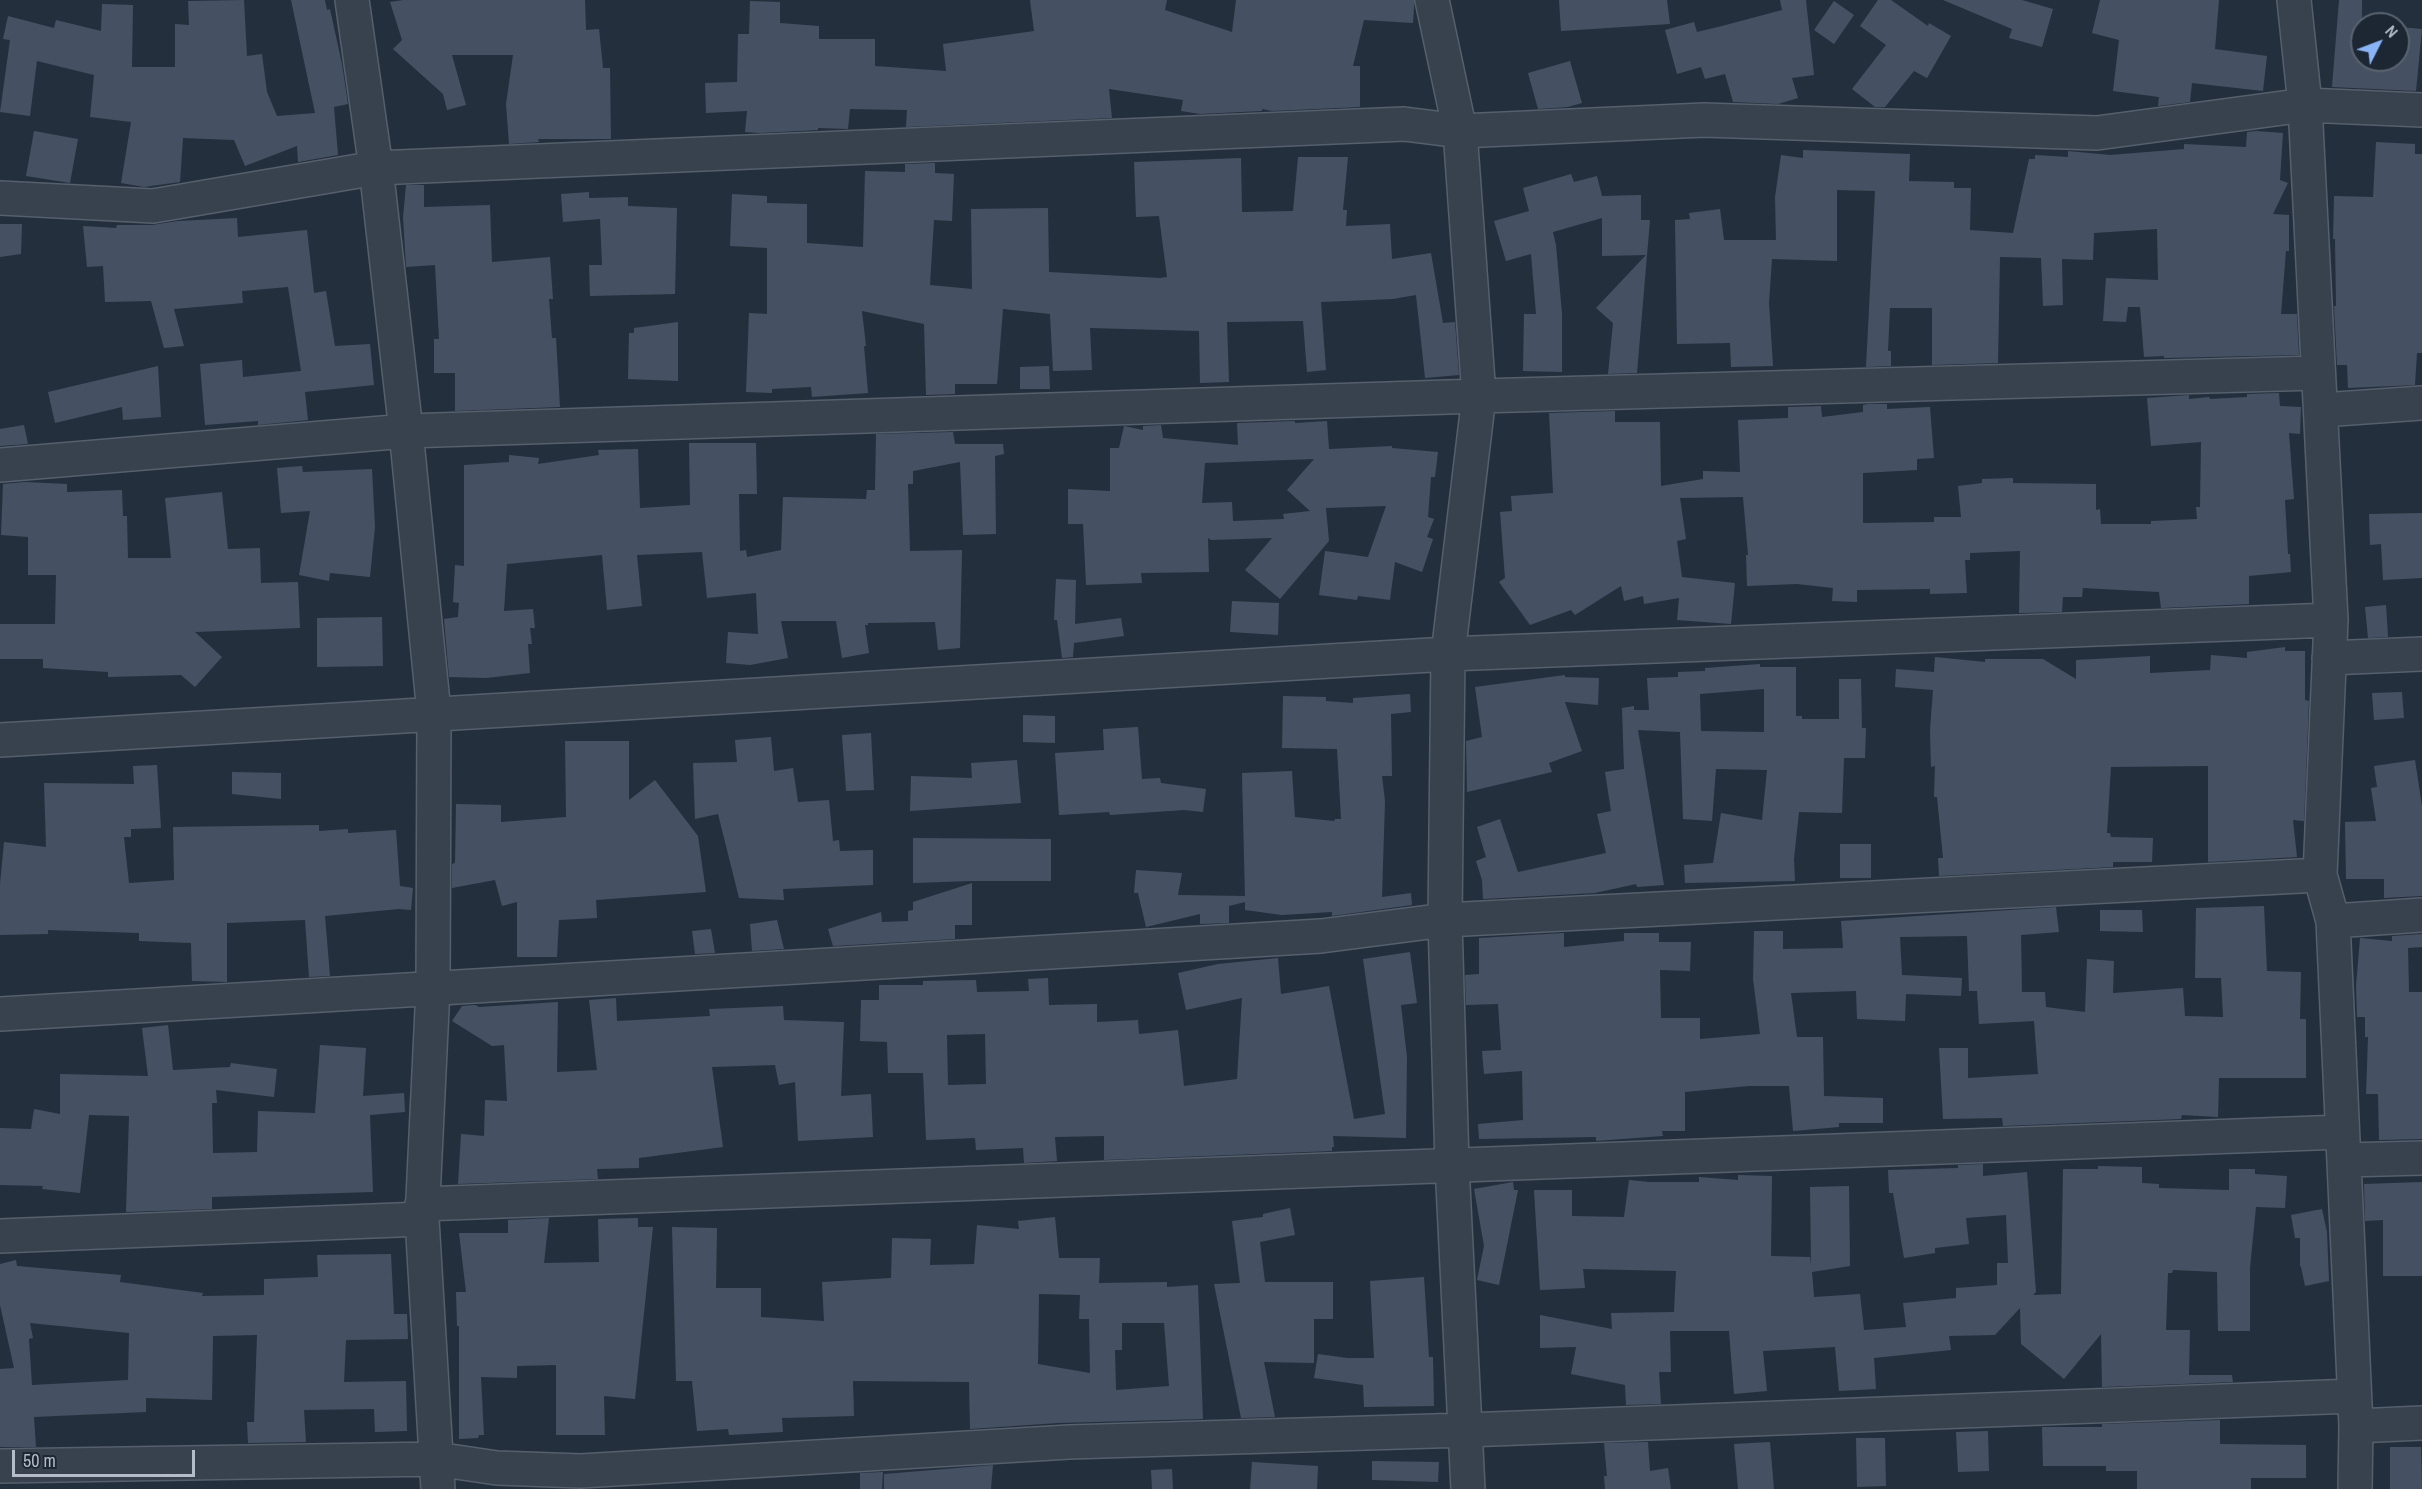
<!DOCTYPE html>
<style>
body{margin:0}
#map{position:relative;width:2422px;height:1489px;overflow:hidden;background:#242f3e;font-family:"Archivo Narrow",sans-serif}
canvas{display:block}
.north{position:absolute;left:2350px;top:12px;width:60px;height:60px;box-sizing:border-box;background:#1d2633;border:2px solid #59626f;border-radius:50%;rotate:48deg;font-size:16px;font-weight:700;line-height:24px;text-align:center;color:#b4bcc9}
.north::after{content:'';display:block;margin:auto;width:21px;height:27px;background:#8ab4f8;clip-path:polygon(50% 0,100% 100%,50% 72%,0 100%)}
.scale{position:absolute;left:12px;top:1450px;width:183px;height:27px;box-sizing:border-box;border:3px solid #b4bcc9;border-top:0;padding-left:8px;font-size:18px;line-height:21px;white-space:nowrap;color:#b4bcc9;-webkit-text-stroke:4px #1d2633;paint-order:stroke}
</style>
<div id="map">
<canvas width="2422" height="1489"></canvas>
<div class="north">N</div>
<div class="scale">50 m</div>
</div>
<script>
const g = document.querySelector('canvas').getContext('2d');
g.lineJoin = 'round';
function fill(path, color) {
  g.fillStyle = color;
  g.fill(path, 'evenodd');
}
function toPath(rows) {
  const path = new Path2D();
  for (const r of rows) {
    path.moveTo(r[0], r[1]);
    for (let i = 2; i < r.length; i += 2) path.lineTo(r[i], r[i + 1]);
  }
  return path;
}
function trace(path, color, width, dash) {
  g.strokeStyle = color;
  g.lineWidth = width;
  g.lineCap = dash ? 'butt' : 'round';
  g.setLineDash(dash || []);
  g.stroke(path);
}
fill(toPath([
 [244,0,247,56,262,54,267,92,277,116,315,113,291,0,325,0,327,10,330,9,342,64,348,104,334,107,338,155,298,162,297,146,245,166,234,140,183,138,180,182,144,187,121,183,131,122,90,117,94,75,37,61,30,116,0,112,10,40,3,39,8,16,54,28,56,20,101,31,102,4,133,5,132,67,175,67,175,24,189,25,188,1],
 [403,0,585,0,586,30,599,29,603,68,610,68,611,139,538,139,539,142,509,144,506,104,513,55,452,55,466,105,447,110,443,94,393,49,402,40,390,2],
 [1030,0,1167,0,1165,10,1232,32,1236,0,1414,0,1414,7,1413,23,1364,20,1353,66,1360,66,1360,107,1272,111,1262,109,1262,111,1200,114,1181,111,1183,100,1109,89,1112,118,906,127,907,110,850,109,848,129,818,128,818,130,760,133,745,132,747,111,706,113,705,83,737,82,738,34,749,34,750,1,780,2,780,23,819,26,819,39,875,39,875,66,946,71,943,44,1034,31],
 [1559,0,1667,0,1670,24,1561,31],
 [1780,0,1806,0,1814,75,1792,78,1798,98,1778,104,1733,102,1725,74,1705,79,1701,67,1677,74,1665,30,1694,22,1697,32,1722,26,1782,10],
 [1878,0,1891,0,1928,26,1929,23,1951,36,1927,78,1914,71,1885,107,1875,107,1852,89,1886,45,1860,26],
 [1943,0,2022,0,2053,9,2042,47,2009,38,2012,29],
 [2100,0,2219,0,2215,49,2267,56,2263,91,2192,83,2190,102,2158,106,2159,97,2113,91,2119,40,2092,33],
 [2339,0,2362,0,2362,60,2398,60,2400,27,2422,29,2416,91,2332,87],
 [1834,1,1854,15,1834,44,1814,30],
 [1570,61,1582,103,1568,107,1538,109,1528,73],
 [34,131,78,139,70,183,26,176],
 [2256,131,2283,133,2280,180,2288,183,2273,214,2289,215,2289,251,2286,251,2281,314,2297,314,2299,355,2164,358,2164,356,2144,357,2140,307,2128,307,2126,322,2103,321,2106,278,2158,280,2157,229,2094,233,2093,260,2062,259,2063,305,2043,306,2041,258,2000,257,1998,363,1932,365,1932,308,1890,308,1888,351,1891,351,1891,366,1866,367,1875,191,1837,190,1837,261,1772,259,1769,303,1773,366,1731,367,1730,343,1677,344,1675,220,1690,219,1689,213,1720,209,1724,240,1776,240,1775,197,1781,155,1803,158,1803,150,1910,154,1909,181,1954,182,1954,188,1971,188,1970,230,2013,233,2029,159,2035,159,2035,155,2068,157,2068,151,2110,155,2184,149,2184,144,2246,147,2247,132],
 [2376,142,2415,144,2415,154,2422,154,2422,353,2417,353,2415,385,2348,388,2347,365,2337,365,2334,306,2336,306,2335,239,2333,239,2334,196,2373,197],
 [1298,157,1348,157,1343,210,1347,210,1346,226,1390,224,1392,259,1431,253,1443,323,1455,322,1459,375,1425,378,1416,295,1393,299,1321,302,1326,370,1307,372,1303,321,1227,322,1229,382,1200,383,1199,331,1090,328,1092,370,1053,371,1050,314,1003,309,997,384,955,384,955,394,926,395,924,324,862,311,866,346,864,346,868,393,812,397,811,387,772,389,772,393,746,392,749,313,767,314,767,248,730,246,732,194,767,196,767,203,807,204,807,243,863,247,865,171,905,172,905,164,935,163,935,173,954,174,952,221,934,220,930,285,972,289,971,209,1048,208,1049,272,1160,278,1167,277,1159,216,1136,217,1134,162,1241,158,1242,212,1293,211],
 [1571,174,1574,182,1597,176,1602,196,1641,195,1641,220,1650,220,1637,373,1608,374,1613,323,1596,308,1646,255,1602,256,1602,218,1553,232,1556,245,1562,314,1562,372,1523,371,1524,314,1536,314,1531,254,1506,261,1494,221,1529,211,1523,188],
 [406,185,424,185,424,207,490,205,492,262,550,257,553,299,549,299,552,338,556,338,560,407,455,411,455,373,434,373,434,339,439,339,435,265,406,267,403,218],
 [589,192,589,198,628,197,628,206,677,208,675,294,590,296,589,265,602,265,600,219,563,222,561,194],
 [237,218,238,237,307,230,314,293,326,291,335,346,370,344,374,385,305,392,308,420,258,425,258,421,205,425,200,364,242,360,243,377,301,371,288,287,242,291,243,303,174,309,184,346,164,348,151,301,105,302,103,266,87,267,83,226,116,228,117,225,152,225,178,221],
 [0,224,22,224,21,254,0,257],
 [678,322,678,381,628,379,629,333,634,333,634,328],
 [158,366,161,417,123,420,122,407,55,423,48,392],
 [1049,366,1050,389,1020,389,1020,367],
 [2279,393,2280,406,2301,407,2300,434,2289,433,2294,499,2285,500,2288,554,2290,554,2291,572,2249,576,2249,604,2161,608,2159,592,2083,588,2082,597,2063,597,2062,612,2019,613,2020,551,1970,553,1970,560,1965,560,1967,593,1930,594,1930,589,1857,590,1857,602,1832,601,1833,588,1797,584,1747,586,1746,555,1748,555,1743,497,1680,498,1686,539,1677,541,1682,577,1735,583,1731,624,1677,620,1679,598,1644,604,1643,596,1624,601,1621,586,1575,615,1571,610,1530,625,1499,582,1505,578,1500,512,1512,511,1511,496,1553,493,1549,413,1615,411,1615,422,1660,422,1661,486,1703,479,1703,471,1740,472,1738,420,1788,418,1788,407,1821,406,1822,417,1863,412,1863,405,1868,404,1887,404,1887,409,1930,407,1934,458,1917,459,1917,470,1863,473,1863,523,1934,522,1934,517,1961,517,1958,486,1982,483,1982,479,2013,478,2013,483,2096,484,2096,510,2100,509,2101,524,2151,524,2151,521,2197,519,2196,507,2200,507,2201,442,2151,446,2147,398,2189,395,2189,399,2209,397,2210,399,2247,397,2247,394],
 [1295,421,1295,423,1327,421,1329,449,1392,446,1392,448,1438,452,1435,477,1431,477,1428,517,1434,519,1427,537,1433,539,1422,572,1395,562,1390,600,1358,596,1357,600,1319,595,1325,551,1368,557,1386,506,1326,508,1329,541,1280,599,1245,570,1272,538,1211,540,1208,538,1209,572,1141,573,1142,583,1086,585,1083,524,1068,524,1068,489,1110,491,1110,448,1119,448,1124,426,1143,430,1143,426,1161,425,1163,438,1238,445,1237,423],
 [1314,459,1287,490,1310,511,1283,514,1284,519,1233,521,1232,502,1202,503,1205,463],
 [24,425,28,444,0,446,0,429],
 [953,432,955,444,1003,444,1004,454,995,456,996,534,963,535,960,462,913,471,913,484,908,484,910,551,962,550,960,648,938,650,935,622,868,623,868,625,865,625,869,653,842,658,836,621,781,621,788,658,750,665,726,663,728,632,758,634,756,593,707,598,702,552,637,555,642,606,607,610,602,555,507,564,504,611,533,609,535,628,530,628,532,644,528,644,530,673,486,678,449,677,444,619,458,617,459,603,453,602,455,565,464,566,464,465,509,462,509,455,539,458,538,464,599,455,598,450,638,449,640,508,690,505,689,443,756,443,757,494,739,494,740,551,746,550,747,557,781,550,783,497,866,499,867,490,875,490,876,434],
 [302,466,303,472,372,469,375,527,370,577,330,573,329,581,299,575,310,511,281,513,277,468],
 [25,482,67,484,67,492,122,490,123,516,127,516,128,558,171,558,165,498,222,492,228,549,260,548,261,583,298,582,300,628,195,632,222,657,195,687,181,675,108,677,108,672,43,668,43,659,0,659,0,624,55,624,56,575,28,575,28,537,1,535,3,484],
 [2422,513,2422,578,2383,580,2381,544,2370,545,2369,514],
 [1056,579,1076,580,1075,624,1121,618,1124,636,1074,643,1073,657,1062,658,1057,620,1054,620],
 [1232,601,1279,603,1278,635,1230,632],
 [2386,605,2388,637,2368,638,2365,607],
 [382,617,383,666,317,667,317,618],
 [2285,647,2285,651,2305,651,2305,700,2309,701,2304,821,2293,820,2297,857,2208,862,2208,766,2111,767,2107,833,2110,833,2111,837,2153,838,2152,862,2113,862,2113,867,1939,876,1938,858,1943,858,1937,797,1934,797,1935,766,1931,767,1930,730,1933,690,1895,687,1896,669,1934,672,1935,657,1985,662,1985,659,2043,659,2076,679,2076,660,2150,656,2150,673,2210,670,2211,655,2247,658,2247,652],
 [1760,664,1760,667,1796,667,1796,716,1802,716,1802,719,1839,719,1839,679,1861,679,1862,728,1866,728,1865,758,1844,758,1842,813,1799,812,1794,859,1795,881,1685,883,1684,865,1713,863,1721,813,1762,820,1767,770,1716,769,1712,821,1683,819,1680,732,1638,730,1664,885,1637,887,1636,884,1595,893,1483,899,1482,880,1476,861,1486,857,1477,827,1500,819,1518,872,1606,853,1597,814,1611,811,1605,772,1624,769,1622,708,1634,706,1634,710,1649,710,1647,678,1678,677,1678,672,1705,671,1705,668],
 [1764,689,1764,732,1701,731,1700,694],
 [1565,675,1565,677,1599,678,1598,705,1565,702,1582,751,1549,763,1552,772,1467,792,1466,741,1482,737,1475,687],
 [2402,692,2404,718,2374,720,2372,693],
 [1410,694,1411,712,1391,714,1392,776,1382,776,1385,801,1382,897,1411,893,1412,905,1332,916,1332,912,1282,915,1245,910,1245,902,1229,906,1229,923,1200,924,1200,914,1146,927,1138,893,1134,893,1136,870,1182,873,1178,895,1245,896,1245,899,1242,773,1292,771,1295,817,1334,821,1335,819,1341,819,1337,749,1282,748,1283,696,1326,697,1326,701,1353,703,1353,698],
 [1023,715,1055,716,1055,743,1023,742],
 [1138,727,1142,779,1160,778,1161,783,1206,789,1203,812,1184,810,1110,815,1109,812,1059,815,1055,753,1104,750,1103,729],
 [871,733,874,790,846,791,842,735],
 [771,737,774,771,793,768,798,802,829,800,833,841,839,840,840,851,873,850,873,885,783,889,784,900,739,898,718,814,695,819,693,763,737,762,735,740],
 [565,741,629,741,629,800,655,780,698,836,706,892,596,900,597,918,559,920,557,957,517,957,517,902,502,906,495,880,452,888,452,864,455,863,456,804,501,805,501,822,566,817],
 [1017,760,1021,803,910,811,911,776,972,778,971,763],
 [2415,760,2422,806,2422,896,2384,898,2384,879,2346,879,2345,822,2376,821,2371,788,2377,787,2374,766],
 [157,765,161,828,131,829,131,837,124,837,129,883,174,880,173,827,319,825,319,831,348,829,348,833,396,830,400,886,413,888,411,910,399,909,325,916,330,976,309,977,305,920,227,923,227,982,192,981,191,943,139,941,139,933,48,930,48,934,0,935,0,884,4,842,46,847,44,783,134,784,133,766],
 [232,772,281,773,281,799,232,794],
 [913,838,1051,839,1051,881,972,881,913,883],
 [1840,844,1871,844,1871,878,1840,878],
 [972,883,972,925,955,925,955,939,833,946,828,929,881,912,882,922,908,921,908,911,913,910,913,902],
 [2264,906,2267,971,2301,972,2300,1019,2306,1019,2306,1078,2219,1078,2218,1117,2182,1115,2181,1119,2003,1126,2002,1118,1943,1119,1939,1048,1968,1048,1968,1078,2038,1074,2034,1021,1979,1024,1977,991,1969,991,1967,936,1900,937,1902,975,1962,978,1961,996,1906,994,1905,1021,1857,1019,1856,991,1791,993,1797,1037,1823,1037,1824,1096,1883,1098,1883,1123,1839,1123,1839,1127,1793,1131,1789,1086,1749,1086,1685,1092,1685,1131,1662,1131,1663,1136,1596,1141,1596,1137,1479,1139,1478,1124,1523,1120,1522,1071,1484,1074,1482,1051,1501,1050,1498,1004,1466,1005,1465,975,1479,974,1479,938,1564,933,1564,947,1624,941,1624,933,1659,933,1659,942,1691,942,1690,971,1660,970,1661,1018,1700,1018,1700,1039,1760,1034,1753,979,1754,931,1783,931,1783,949,1843,948,1841,921,2056,907,2059,932,2021,935,2022,992,2045,992,2046,1007,2085,1012,2087,959,2114,961,2113,993,2183,988,2185,1016,2223,1017,2221,978,2195,978,2196,908],
 [2100,910,2142,910,2143,932,2100,931],
 [777,920,784,949,752,951,750,924],
 [711,929,715,953,695,954,692,931],
 [2422,934,2422,947,2408,948,2409,992,2422,992,2422,1139,2379,1140,2378,1094,2366,1094,2368,1037,2365,1037,2365,1017,2357,1017,2356,986,2360,938,2392,941,2392,936],
 [1410,952,1417,1003,1401,1005,1407,1057,1406,1138,1333,1136,1334,1147,1332,1147,1332,1151,1104,1160,1104,1136,1055,1137,1057,1161,1024,1163,1023,1148,976,1150,975,1138,926,1140,923,1073,888,1073,887,1042,860,1041,861,1000,879,1000,879,985,923,985,923,981,976,980,977,992,1029,991,1028,979,1048,978,1049,1005,1097,1004,1097,1022,1138,1020,1139,1034,1178,1030,1184,1086,1237,1079,1242,998,1186,1010,1178,973,1218,964,1278,958,1281,994,1329,986,1354,1119,1385,1114,1363,959],
 [985,1034,986,1084,948,1085,947,1035],
 [616,998,617,1021,710,1016,709,1009,783,1006,784,1020,844,1022,841,1096,871,1094,873,1137,798,1141,795,1082,779,1085,775,1065,712,1067,723,1147,639,1158,639,1168,597,1169,598,1179,458,1184,461,1134,484,1136,485,1100,507,1101,504,1045,492,1046,452,1021,462,1006,475,1005,479,1007,558,1002,557,1072,597,1070,589,1000],
 [168,1025,173,1070,230,1067,231,1063,277,1069,274,1097,216,1090,217,1103,212,1103,213,1153,257,1152,258,1111,315,1113,320,1045,366,1048,363,1096,404,1093,405,1112,370,1115,373,1192,212,1197,212,1209,126,1212,129,1116,89,1115,80,1193,42,1189,43,1186,0,1185,0,1128,31,1129,34,1109,60,1114,60,1074,148,1076,142,1028],
 [1983,1164,1983,1176,2027,1172,2036,1292,2033,1295,2061,1294,2063,1169,2098,1169,2098,1166,2142,1167,2142,1183,2159,1184,2159,1188,2229,1190,2229,1169,2255,1169,2255,1174,2287,1176,2285,1208,2256,1207,2250,1268,2250,1331,2218,1331,2217,1272,2173,1270,2172,1273,2168,1273,2166,1330,2190,1330,2189,1375,2232,1375,2233,1382,2102,1387,2101,1334,2064,1379,2021,1344,2020,1308,1995,1335,1949,1336,1951,1350,1874,1358,1876,1389,1839,1391,1835,1347,1763,1351,1767,1391,1734,1394,1729,1331,1670,1331,1671,1372,1659,1372,1661,1404,1626,1405,1625,1385,1571,1374,1576,1347,1540,1348,1540,1315,1612,1329,1611,1313,1674,1312,1676,1271,1583,1269,1585,1288,1540,1290,1534,1190,1572,1190,1572,1216,1624,1217,1629,1180,1649,1182,1699,1182,1699,1177,1738,1180,1738,1175,1772,1176,1771,1256,1810,1257,1811,1265,1810,1187,1849,1186,1850,1266,1812,1272,1814,1297,1860,1294,1864,1330,1906,1327,1903,1303,1956,1298,1956,1288,1997,1285,1997,1263,2008,1263,2006,1215,1966,1218,1969,1244,1935,1248,1935,1253,1904,1258,1893,1193,1889,1193,1888,1170,1958,1168,1958,1165],
 [1513,1182,1514,1190,1518,1190,1499,1285,1477,1280,1484,1246,1474,1189],
 [2422,1182,2422,1276,2383,1276,2383,1220,2365,1221,2364,1184],
 [1290,1208,1295,1235,1260,1242,1265,1282,1333,1282,1333,1319,1314,1319,1314,1363,1264,1362,1275,1417,1241,1418,1214,1284,1240,1283,1232,1221,1263,1217,1263,1214],
 [2322,1209,2327,1232,2329,1281,2305,1286,2301,1267,2300,1266,2300,1238,2295,1238,2291,1215],
 [1055,1217,1059,1258,1100,1258,1099,1283,1167,1282,1167,1287,1198,1285,1203,1419,1058,1423,970,1429,969,1382,853,1381,854,1416,782,1418,783,1432,729,1435,728,1429,697,1431,692,1381,676,1381,672,1227,717,1228,716,1288,761,1288,761,1317,824,1321,822,1282,891,1278,892,1238,931,1239,930,1265,974,1264,977,1225,1019,1229,1018,1221],
 [1039,1294,1080,1295,1079,1319,1089,1319,1090,1373,1038,1364],
 [1122,1323,1164,1323,1169,1386,1116,1390,1115,1350,1122,1350],
 [549,1218,544,1263,599,1262,598,1219,638,1218,638,1227,653,1227,635,1399,604,1396,605,1435,556,1435,556,1365,517,1366,517,1378,481,1377,484,1435,479,1435,478,1438,459,1439,459,1326,457,1326,456,1292,466,1292,459,1233,508,1233,508,1220],
 [391,1254,394,1314,407,1314,408,1339,346,1340,344,1382,406,1381,407,1431,375,1432,374,1409,304,1410,306,1442,248,1443,247,1422,254,1422,257,1335,213,1336,212,1400,146,1398,146,1412,34,1417,36,1447,0,1447,0,1369,14,1368,0,1305,0,1264,16,1260,17,1266,121,1275,120,1282,203,1293,202,1296,264,1295,264,1279,318,1277,317,1255],
 [30,1323,129,1333,128,1380,32,1385,29,1339,33,1338],
 [1424,1277,1429,1357,1433,1357,1434,1406,1364,1407,1363,1385,1314,1378,1318,1354,1347,1358,1374,1358,1370,1281],
 [2220,1420,2220,1444,2306,1445,2306,1478,2251,1478,2251,1489,2137,1489,2137,1471,2106,1471,2106,1466,2043,1466,2042,1427,2102,1427,2102,1424],
 [1988,1431,1989,1471,1958,1472,1956,1432],
 [1856,1438,1885,1438,1886,1486,1857,1487],
 [1648,1442,1650,1471,1668,1468,1671,1489,1605,1489,1604,1476,1607,1476,1604,1443],
 [1770,1442,1774,1489,1738,1489,1734,1444],
 [2390,1447,2421,1447,2422,1489,2390,1489],
 [1372,1461,1439,1462,1438,1482,1372,1480],
 [1252,1462,1318,1466,1317,1489,1250,1489],
 [993,1465,991,1489,884,1489,884,1474],
 [1172,1469,1173,1489,1152,1489,1151,1470],
 [883,1472,882,1489,860,1489,860,1473]
]), '#455162');
const minor = toPath([
 [352,0,376,168,406,431,434,713,433,988,422,1219,438,1489],
 [1432,0,1460,131,1479,396,1448,654,1445,920,1452,1165,1468,1489],
 [2294,0,2305,105,2331,620,2320,875,2333,921,2356,1426,2355,1489],
 [0,198,153,206,376,168,1404,124,1460,131,1704,120,2097,133,2305,105,2422,110],
 [2322,410,2422,403],
 [0,465,406,431,1479,396,2317,373],
 [2329,658,2422,654],
 [0,740,1448,654,2331,620],
 [2333,921,2422,915],
 [0,1014,1321,936,1445,920,2320,875],
 [2345,1160,2422,1158],
 [422,1204,2342,1132],
 [0,1236,422,1219],
 [2356,1426,2422,1423],
 [0,1466,436,1459,497,1468,581,1471,1069,1442,1466,1430,2353,1396]
]);
trace(minor, '#565f6c', 36);
trace(minor, '#38414e', 33);
</script>
